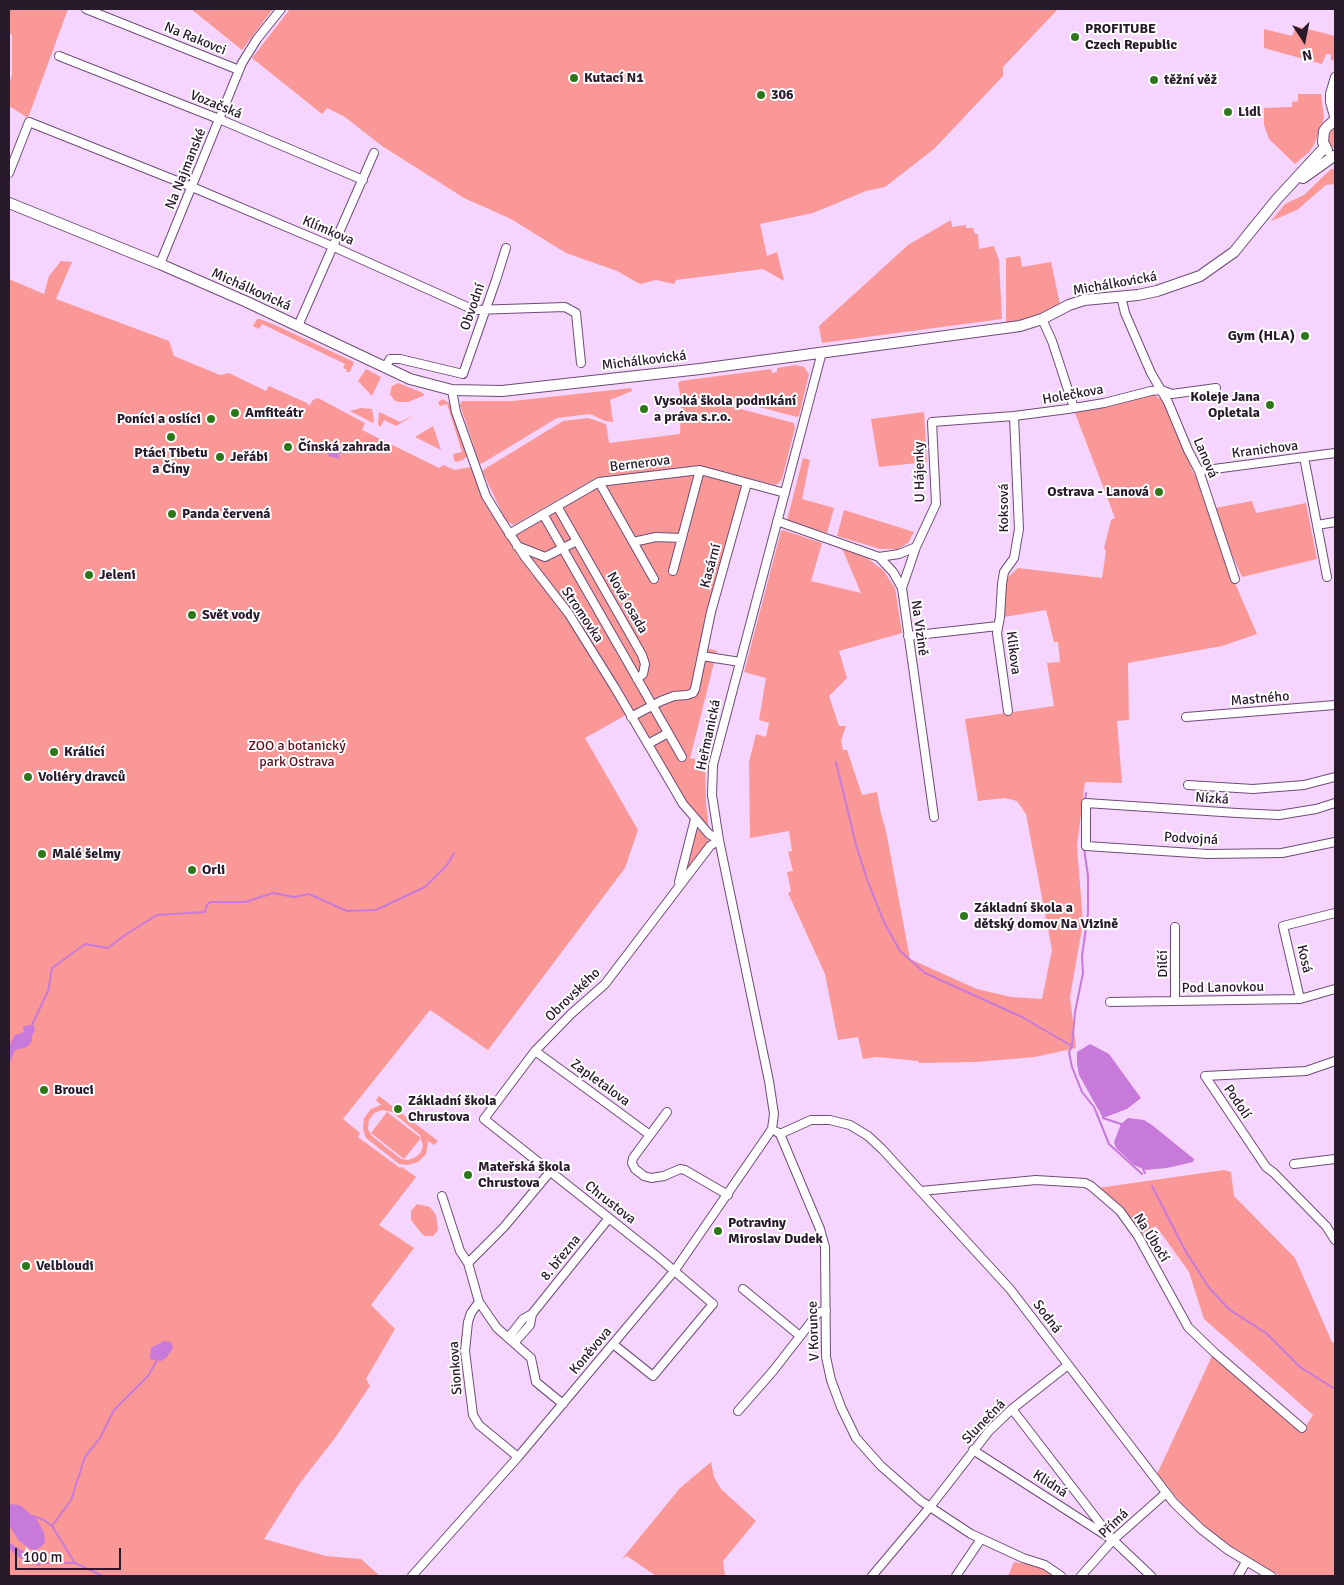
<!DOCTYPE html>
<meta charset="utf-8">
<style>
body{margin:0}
#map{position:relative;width:1344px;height:1585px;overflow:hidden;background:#f5d5fd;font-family:Signika,sans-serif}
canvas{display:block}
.frame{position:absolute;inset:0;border:10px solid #28192b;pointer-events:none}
.north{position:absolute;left:1279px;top:15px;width:50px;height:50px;-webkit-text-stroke:4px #fff;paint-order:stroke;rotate:169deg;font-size:14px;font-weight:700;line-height:20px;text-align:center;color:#28192b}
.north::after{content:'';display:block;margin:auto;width:18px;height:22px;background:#28192b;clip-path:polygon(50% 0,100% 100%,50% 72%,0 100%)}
.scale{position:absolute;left:15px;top:1548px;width:106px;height:22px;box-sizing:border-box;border:2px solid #28192b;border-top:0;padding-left:6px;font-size:15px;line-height:18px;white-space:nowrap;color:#28192b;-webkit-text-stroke:4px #fff;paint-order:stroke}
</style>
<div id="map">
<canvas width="1344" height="1585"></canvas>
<div class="frame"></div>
<div class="north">N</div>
<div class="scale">100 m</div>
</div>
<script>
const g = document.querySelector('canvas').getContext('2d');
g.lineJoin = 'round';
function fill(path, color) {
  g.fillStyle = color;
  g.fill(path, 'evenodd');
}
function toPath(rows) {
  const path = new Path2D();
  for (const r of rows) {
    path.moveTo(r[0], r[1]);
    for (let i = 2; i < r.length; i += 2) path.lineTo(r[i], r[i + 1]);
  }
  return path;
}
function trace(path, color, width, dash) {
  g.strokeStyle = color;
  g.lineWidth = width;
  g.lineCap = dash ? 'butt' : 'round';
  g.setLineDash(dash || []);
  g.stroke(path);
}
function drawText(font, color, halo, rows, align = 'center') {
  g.font = font + ' Signika,sans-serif';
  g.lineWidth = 4;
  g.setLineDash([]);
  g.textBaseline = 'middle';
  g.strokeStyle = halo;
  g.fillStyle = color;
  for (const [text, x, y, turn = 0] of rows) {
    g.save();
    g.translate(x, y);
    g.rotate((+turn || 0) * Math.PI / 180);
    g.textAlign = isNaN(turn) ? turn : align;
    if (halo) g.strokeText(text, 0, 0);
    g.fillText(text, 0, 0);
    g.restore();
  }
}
fill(toPath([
 [9,9,68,9,28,118,9,106,9,84,12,75,12,36,9,31],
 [191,9,273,9,242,50],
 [290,9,1058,9,1003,67,1003,76,934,149,885,187,866,191,813,213,760,224,767,256,777,252,784,281,763,269,676,280,674,284,656,280,640,284,617,271,566,253,511,219,464,198,382,146,345,117,327,108,322,114,252,58],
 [1296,26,1335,36,1335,59,1331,61,1331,54,1326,54,1322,64,1264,48,1264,29,1292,36],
 [1298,94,1321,94,1324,118,1314,145,1309,152,1295,164,1269,139,1264,125,1264,108,1292,107,1292,102,1298,101],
 [1335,126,1335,150,1329,142,1329,136,1331,131],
 [1331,169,1335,169,1335,184,1326,185,1297,210,1271,221,1285,204,1304,195],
 [951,220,952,227,966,225,966,228,973,228,975,234,978,234,979,249,994,246,999,260,1002,319,822,343,819,326,908,245],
 [1020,256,1022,267,1051,262,1060,304,1030,318,1006,323,1006,258],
 [61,261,72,262,56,299,169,341,174,356,220,375,229,373,266,391,269,386,307,403,309,406,313,400,318,398,365,423,362,430,439,468,443,465,455,470,470,467,473,471,484,500,518,556,565,615,626,715,585,738,638,830,625,868,488,1050,430,1010,343,1119,360,1133,358,1137,400,1168,402,1167,416,1177,379,1225,414,1248,371,1305,395,1329,366,1379,370,1386,335,1438,300,1483,264,1539,326,1556,361,1559,380,1576,9,1576,9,279,44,294,49,276],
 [257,319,260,319,275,325,354,362,350,372,346,372,347,370,343,368,345,364,262,324,259,329,253,326],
 [796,365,804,367,809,374,799,416,797,417,721,397,683,400,681,399,678,383,681,381,771,369,772,373,777,372,777,368],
 [366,369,381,377,372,396,358,381],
 [398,383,421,392,425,395,408,402,398,402,394,400,390,394,392,386],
 [631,388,632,391,610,400,613,422,605,421,590,414,557,418,481,464,479,462,460,405,462,401,513,401],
 [1152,394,1164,401,1193,472,1200,482,1225,560,1257,634,1222,646,1128,663,1129,720,1117,721,1122,783,1085,782,1077,846,1083,923,1070,997,1076,1048,1035,1057,976,1062,919,1063,918,1061,876,1057,863,1059,858,1037,838,1040,825,974,788,893,791,891,787,872,793,871,788,852,792,851,789,831,750,838,749,762,756,734,766,737,769,723,759,720,766,678,744,672,781,531,783,530,822,543,811,581,861,593,842,548,863,555,883,570,895,588,902,633,839,651,847,678,829,696,839,726,846,726,841,741,843,750,847,750,862,795,877,792,881,814,886,831,910,959,977,989,1011,997,1042,999,1052,950,1026,814,1017,801,1005,798,978,801,965,719,1054,706,1047,663,1060,662,1058,642,1054,642,1046,610,1004,617,1005,580,1018,568,1102,578,1106,551,1104,548,1111,520,1115,518,1075,413],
 [443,399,450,404,467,456,463,460,456,462,454,460,453,454,462,452,447,404,440,406,438,402],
 [710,401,794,423,795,428,782,479,778,484,774,485,702,466,596,478,514,525,506,521,483,473,483,470,563,421,588,418,606,424,609,443,680,434,681,405],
 [361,408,372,409,374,420,373,423,350,411],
 [379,412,400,422,416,414,396,426,384,420,380,427,378,425],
 [924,412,927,462,879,467,871,419],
 [433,426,441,450,415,437],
 [803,458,810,460,802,499,834,508,827,533,787,520],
 [688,476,704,476,740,485,742,489,702,647,717,651,690,758,705,762,706,803,709,830,692,812,516,536,518,534,598,487],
 [1252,501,1256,513,1306,503,1317,559,1242,577,1228,546,1215,508],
 [844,510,914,532,908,543,898,549,880,549,837,536],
 [698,829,708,839,708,845,686,872,696,830],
 [379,1096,438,1141,434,1145,428,1141,426,1154,418,1162,408,1165,399,1164,366,1138,363,1129,364,1118,371,1109,381,1105,376,1100],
 [382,1110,392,1112,420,1135,423,1146,421,1152,416,1157,408,1160,401,1159,372,1136,368,1129,369,1120,374,1113],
 [387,1112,421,1138,404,1159,371,1133],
 [1224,1170,1231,1172,1234,1196,1295,1258,1332,1342,1335,1343,1335,1576,1280,1576,1246,1558,1216,1537,1186,1509,1157,1474,1213,1354,1303,1430,1313,1415,1204,1319,1189,1272,1156,1226,1139,1235,1098,1188],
 [417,1204,430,1207,436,1215,438,1230,433,1236,425,1236,422,1234,411,1220,411,1211],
 [711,1462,714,1477,721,1489,756,1521,723,1561,725,1576,656,1576,627,1556,622,1559,680,1488],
 [1014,1562,1044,1567,1055,1576,1008,1576]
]), '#fa9898');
fill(toPath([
 [332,447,342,447,343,452,338,455,340,459,328,456,329,451],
 [27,1025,34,1026,35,1030,32,1036,32,1041,27,1047,15,1050,9,1064,9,1046,15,1035,24,1032,23,1027],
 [1090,1044,1109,1054,1141,1098,1127,1109,1103,1118,1079,1075,1077,1064,1077,1052],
 [1128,1118,1144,1120,1152,1125,1194,1159,1193,1162,1167,1168,1146,1170,1134,1165,1116,1148,1114,1142,1121,1124],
 [164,1341,171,1342,173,1348,167,1357,161,1361,150,1359,151,1348],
 [9,1504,20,1505,38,1521,44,1533,45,1542,41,1547,36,1550,30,1549,19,1541,9,1525],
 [10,1543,41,1562,40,1566,25,1561,16,1555,9,1548]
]), '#c77ad9');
trace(toPath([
 [836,762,856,845,868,882,884,922,900,951,925,973,1022,1017,1072,1046,1069,1052,1072,1067,1082,1092,1094,1107,1109,1144,1142,1174],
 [1085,801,1086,793],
 [31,1027,48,991,52,968,85,944,108,948,125,935,157,915,205,912,207,905,210,902,245,902,273,893,294,897,309,894,347,911,376,910,425,887,447,865,454,853],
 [1072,1046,1075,1012,1083,973,1082,956,1088,913,1088,876,1084,848],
 [1103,1116,1103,1118,1121,1124,1122,1126],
 [1143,1169,1145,1173],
 [1152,1186,1186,1252,1210,1289,1230,1310,1266,1333,1300,1367,1335,1389],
 [33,1516,44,1520,52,1526,75,1563,103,1576],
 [52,1526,71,1500,85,1457,100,1438,114,1410,148,1376,157,1360],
 [41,1563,74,1563]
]), '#c77ad9', 2);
const minor = toPath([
 [86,9,239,70],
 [59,56,219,119,363,180],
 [1335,120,1330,102,1330,94,1335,77],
 [9,173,29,122,192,187,334,247,474,310,565,307,576,313,581,363],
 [160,264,242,63,257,39,281,9],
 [1121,296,1125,313,1151,373,1168,402,1188,450,1199,471,1235,579],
 [1042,319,1052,341,1074,408],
 [298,326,374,153],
 [385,368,390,359,400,359,463,374,496,280,506,248],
 [452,390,456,412,486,496,502,522,525,557,569,614,615,688,683,804,709,834,719,840,710,846,605,984,571,1014,535,1051,484,1119,658,1257,713,1304,653,1376,613,1344],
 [1304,457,1327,577],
 [1199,471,1335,453],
 [599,482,654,579],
 [557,506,642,655,645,664,643,674,637,679],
 [543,514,682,757],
 [777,521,879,557,893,572,902,588,934,817],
 [1317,525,1335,522],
 [509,534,599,482,700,470,785,493],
 [633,542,656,537,682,538],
 [517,546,545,557,577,541],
 [879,557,899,554,916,547,936,504,932,422,1014,416,1068,409,1104,403,1151,391,1161,390,1172,394,1216,388],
 [673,571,700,470],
 [902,588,916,547],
 [908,636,998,626],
 [702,656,740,662],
 [1008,711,997,633,1000,617,1002,584,1004,572,1014,558,1019,529,1014,416],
 [631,717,661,701,674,696,687,695,693,693,695,689,711,612,747,483],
 [1186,717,1335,705],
 [648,744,668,733],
 [1188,785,1253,789,1304,785,1335,777],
 [1335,803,1316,809,1279,815,1237,813,1086,803,1086,846,1208,854,1282,853,1335,842],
 [679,882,695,819],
 [1300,999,1283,926,1335,913],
 [1175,1001,1175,927],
 [1110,1002,1300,999,1335,989],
 [535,1051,650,1135],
 [1335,1061,1306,1071,1205,1076,1266,1167,1274,1173,1326,1226,1335,1240],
 [667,1112,633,1158,632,1163,635,1169,644,1176,651,1178,664,1176,680,1169,685,1170,728,1195],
 [777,1132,780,1134,820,1229,825,1247,826,1357,831,1380,841,1407,856,1438,881,1466,921,1501,971,1534,1023,1558,1045,1565,1061,1576],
 [780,1134,811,1120,830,1120,850,1125,868,1136,882,1149,1010,1289,1174,1503,1201,1529,1228,1550,1271,1576],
 [1294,1164,1335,1159],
 [921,1191,1036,1180,1085,1183,1091,1186,1120,1211,1138,1236,1188,1327,1215,1353,1302,1428],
 [442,1196,460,1251,468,1263,479,1302,497,1328,531,1358,536,1382,563,1404],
 [468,1263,504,1227,550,1172],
 [743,1289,800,1336],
 [479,1302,471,1313,468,1322,465,1351,473,1415,479,1425,518,1457],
 [508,1338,523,1319,532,1314,609,1218],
 [514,1343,530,1325,532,1314],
 [1012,1409,1109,1535],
 [738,1411,773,1371,815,1317,818,1313,826,1310],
 [973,1450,1113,1540,1151,1576],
 [412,1576,518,1457,675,1270,772,1129,774,1114,769,1081,719,840,712,795,713,765,822,352],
 [872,1576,930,1507,989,1431,1012,1409,1068,1365],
 [956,1576,981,1539],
 [1081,1576,1113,1540,1166,1493],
 [1238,1576,1246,1562]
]);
const tertiary = toPath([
 [1327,150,1323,142,1324,131,1327,127,1335,120],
 [1303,178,1334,156],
 [9,203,160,264,247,302,410,379,452,390,502,391,700,369,1020,326,1042,319,1069,305,1084,300,1138,295,1157,291,1200,276,1234,252,1277,199,1325,147]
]);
trace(minor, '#6f4c77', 10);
trace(tertiary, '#6f4c77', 12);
trace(minor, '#fff', 8);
trace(tertiary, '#fff', 10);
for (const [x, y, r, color] of [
 [1075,37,5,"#2e761a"],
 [574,78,5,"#2e761a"],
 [1154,80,5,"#2e761a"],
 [761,95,5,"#2e761a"],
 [1228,112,5,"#2e761a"],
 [1305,336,5,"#2e761a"],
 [1270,405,5,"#2e761a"],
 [644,409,5,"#2e761a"],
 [235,413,5,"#2e761a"],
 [211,419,5,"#2e761a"],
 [171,437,5,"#2e761a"],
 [288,447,5,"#2e761a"],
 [220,457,5,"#2e761a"],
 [1159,492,5,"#2e761a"],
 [172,514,5,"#2e761a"],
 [89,575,5,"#2e761a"],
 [192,615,5,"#2e761a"],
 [54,752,5,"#2e761a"],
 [28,777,5,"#2e761a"],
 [42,854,5,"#2e761a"],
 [192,870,5,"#2e761a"],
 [964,916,5,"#2e761a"],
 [44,1090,5,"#2e761a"],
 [398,1109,5,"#2e761a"],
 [468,1175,5,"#2e761a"],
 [718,1231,5,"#2e761a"],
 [26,1266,5,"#2e761a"]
]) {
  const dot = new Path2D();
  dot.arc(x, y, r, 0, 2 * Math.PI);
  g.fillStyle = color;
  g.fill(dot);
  trace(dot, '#fff', 2);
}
drawText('bold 14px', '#28192b', '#fff', [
 ["PROFITUBE",1085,29],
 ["Czech Republic",1085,45],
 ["Kutací N1",584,78],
 ["těžní věž",1164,80],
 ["306",771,95],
 ["Lidl",1238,112],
 ["Gym (HLA)",1295,336,"right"],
 ["Koleje Jana",1260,397,"right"],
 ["Opletala",1260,413,"right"],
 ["Vysoká škola podnikání",654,401],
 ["a práva s.r.o.",654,417],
 ["Amfiteátr",245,413],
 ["Poníci a oslíci",201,419,"right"],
 ["Čínská zahrada",298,447],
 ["Ptáci Tibetu",171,453,"center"],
 ["a Číny",171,469,"center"],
 ["Jeřábi",230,457],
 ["Ostrava - Lanová",1149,492,"right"],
 ["Panda červená",182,514],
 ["Jeleni",99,575],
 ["Svět vody",202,615],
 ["Králící",64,752],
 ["Voliéry dravců",38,777],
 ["Malé šelmy",52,854],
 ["Orli",202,870],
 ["Základní škola a",974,908],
 ["dětský domov Na Vizině",974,924],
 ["Brouci",54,1090],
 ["Základní škola",408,1101],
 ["Chrustova",408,1117],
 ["Mateřská škola",478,1167],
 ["Chrustova",478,1183],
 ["Potraviny",728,1223],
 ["Miroslav Dudek",728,1239],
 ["Velbloudi",36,1266]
], 'left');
drawText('14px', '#28192b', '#fff', [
 ["Na Rakovci",195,39,22],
 ["Vozačská",216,105,22],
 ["Na Najmanské",186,169,-68],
 ["Klímkova",328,231,23],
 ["Michálkovická",1115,284,-10],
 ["Michálkovická",251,290,24],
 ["Obvodní",473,307,-71],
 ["Michálkovická",644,361,-7],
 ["Holečkova",1073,395,-10],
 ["Kranichova",1265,450,-7],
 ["Lanová",1205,458,67],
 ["Bernerova",640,464,-7],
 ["U Hájenky",920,472,-91],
 ["Koksová",1004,508,-90],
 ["Kasární",711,566,-75],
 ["Nová osada",627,603,60],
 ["Stromovka",582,615,56],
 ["Na Vizině",919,628,82],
 ["Klikova",1013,653,83],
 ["Mastného",1260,699,-5],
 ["Heřmanická",709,735,-78],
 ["Nízká",1212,799,4],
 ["Podvojná",1191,839,3],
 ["Kosá",1304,959,77],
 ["Dílčí",1163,964,-90],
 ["Pod Lanovkou",1223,988,-1],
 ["Obrovského",573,995,-44],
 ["Zapletalova",600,1083,36],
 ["Podolí",1237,1102,56],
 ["Chrustova",610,1203,38],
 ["Na Úbočí",1151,1238,58],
 ["8. března",561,1258,-51],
 ["Sodná",1047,1317,53],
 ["V Korunce",814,1331,-92],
 ["Koněvova",591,1351,-50],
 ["Sionkova",456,1368,-94],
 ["Slunečná",984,1422,-46],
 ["Klidná",1050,1484,33],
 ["Přímá",1114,1524,-44]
]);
drawText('14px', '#5f0e19', '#fff', [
 ["ZOO a botanický",297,746],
 ["park Ostrava",297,762]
]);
</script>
